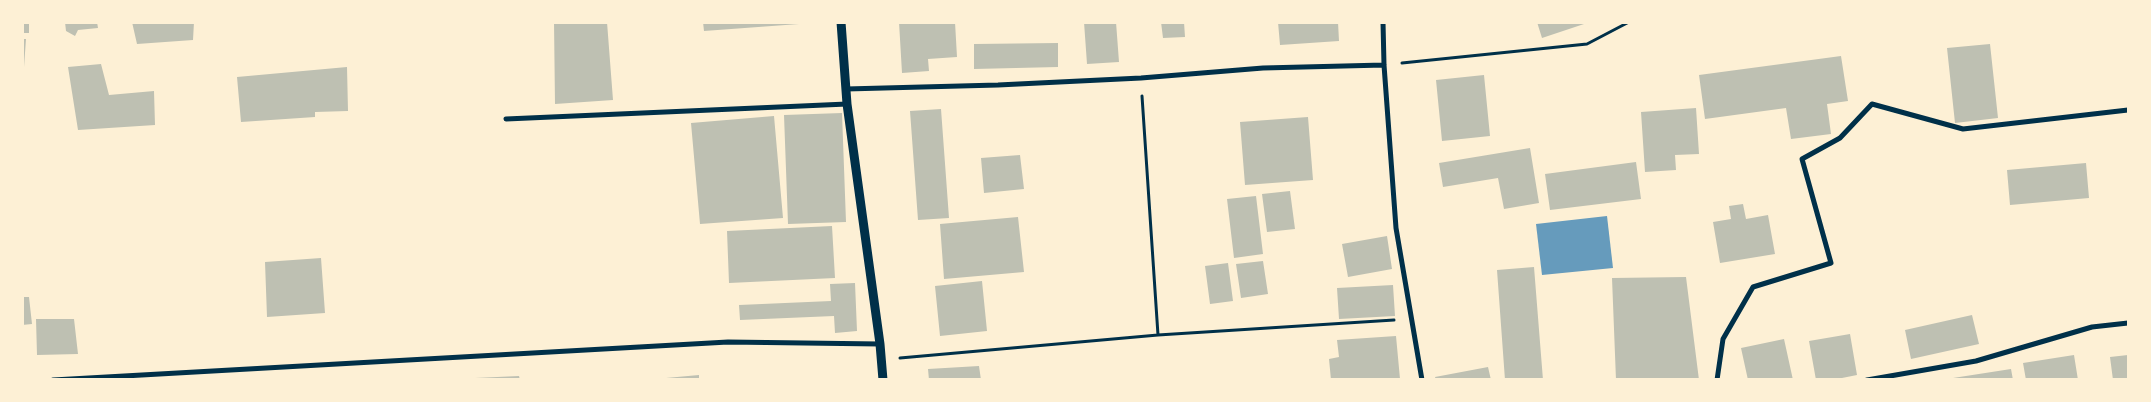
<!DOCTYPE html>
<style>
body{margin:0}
#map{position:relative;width:2151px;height:402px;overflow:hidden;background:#fdf0d5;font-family:Raleway,sans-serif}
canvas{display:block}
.frame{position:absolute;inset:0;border:24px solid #fdf0d5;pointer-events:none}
</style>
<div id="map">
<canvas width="2151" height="402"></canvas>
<div class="frame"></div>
</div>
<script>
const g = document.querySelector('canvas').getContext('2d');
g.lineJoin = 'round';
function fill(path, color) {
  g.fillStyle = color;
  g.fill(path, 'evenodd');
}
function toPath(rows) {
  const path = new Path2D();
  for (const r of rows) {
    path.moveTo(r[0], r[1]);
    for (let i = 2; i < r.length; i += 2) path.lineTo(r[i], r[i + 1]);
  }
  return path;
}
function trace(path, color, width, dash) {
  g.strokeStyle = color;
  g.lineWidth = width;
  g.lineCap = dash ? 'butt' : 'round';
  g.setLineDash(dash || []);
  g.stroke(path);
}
fill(toPath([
 [1607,216,1613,268,1542,275,1536,224]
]), '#669bbc');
fill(toPath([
 [22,22,29,22,29,33,22,33],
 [65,22,97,22,98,28,78,30,75,36,66,31],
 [132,22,194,22,193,40,137,44],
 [554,22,607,22,613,100,555,104],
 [703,22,799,22,799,24,704,31],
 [899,22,955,22,957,57,928,59,929,71,902,73],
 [1084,22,1116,22,1119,62,1087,64],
 [1161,22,1184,22,1185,37,1163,38],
 [1278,22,1338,22,1339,41,1280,45],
 [1537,22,1587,22,1587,23,1542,38],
 [22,39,26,39,24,67,22,67],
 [1058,43,1058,67,974,69,974,44],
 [1990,44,1998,118,1955,123,1947,48],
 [1841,56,1848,101,1827,104,1831,134,1791,139,1786,108,1705,119,1699,75],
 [101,64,109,95,154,91,155,125,78,130,68,67],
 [347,67,348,111,315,112,315,117,241,122,237,77],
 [1484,75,1490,136,1442,141,1436,80],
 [1696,108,1699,154,1675,155,1676,170,1645,172,1641,112],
 [941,109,949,218,918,220,910,111],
 [842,113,846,222,788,224,784,115],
 [774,116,783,218,700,224,691,123],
 [1308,117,1313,180,1245,185,1240,122],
 [1530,148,1539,203,1504,209,1498,178,1443,187,1439,163],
 [1020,155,1024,189,984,193,981,158],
 [1636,162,1641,199,1550,210,1545,174],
 [2086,163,2089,198,2010,205,2007,170],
 [1290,191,1295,229,1267,232,1262,194],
 [1256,196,1263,254,1234,258,1227,199],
 [1743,204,1746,219,1768,215,1775,254,1720,263,1713,222,1731,219,1729,206],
 [1018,217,1024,272,944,279,940,224],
 [832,226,835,278,729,283,727,231],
 [1387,236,1392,269,1348,277,1342,244],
 [321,258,325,313,267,317,265,262],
 [1263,261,1268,294,1241,298,1236,264],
 [1228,263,1233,301,1210,304,1205,266],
 [1534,267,1543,380,1505,380,1497,270],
 [1686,277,1699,380,1616,380,1612,278],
 [982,281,987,331,940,336,935,286],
 [855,283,857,331,835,333,834,316,740,320,739,305,831,301,830,284],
 [1393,285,1395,316,1339,319,1337,288],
 [22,297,29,297,32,324,22,325],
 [1972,315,1979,344,1911,359,1905,330],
 [36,319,74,319,78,354,37,355],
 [1850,334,1857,375,1832,380,1816,380,1809,341],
 [1396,336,1400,379,1331,380,1329,359,1339,357,1337,340],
 [1784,339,1793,380,1748,380,1741,348],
 [2074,355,2078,380,2026,380,2023,363],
 [2128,355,2128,380,2113,380,2110,357],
 [979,366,981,380,929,380,928,369],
 [1488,367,1491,380,1436,380,1435,377],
 [2011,369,2013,380,1953,380,1953,378],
 [699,375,699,380,667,380,666,378],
 [519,376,520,380,475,380,475,378]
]), '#bec0b2');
trace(toPath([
 [1402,63,1587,44,1629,22],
 [1142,96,1158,335],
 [900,358,1158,335,1394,320]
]), '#003049', 3);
trace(toPath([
 [1383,22,1384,65,1396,228,1422,380],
 [846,89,998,85,1141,78,1263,68,1384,65],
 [506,119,847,104],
 [53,380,728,342,880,344],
 [1717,380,1723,339,1753,287,1831,263,1802,159,1840,138,1872,104,1963,129,2128,110],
 [1867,380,1976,361,2092,327,2128,323]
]), '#003049', 5);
trace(toPath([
 [841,22,847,104,880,344,883,380]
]), '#003049', 9);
</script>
